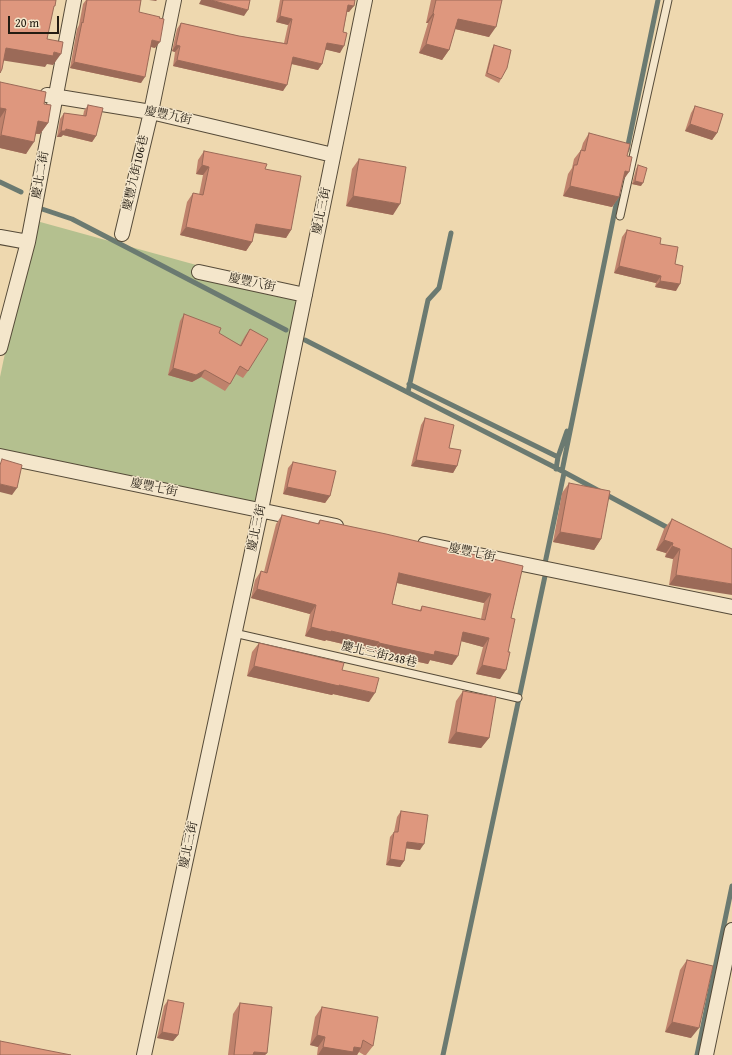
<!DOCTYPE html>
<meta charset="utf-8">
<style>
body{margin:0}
#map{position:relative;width:732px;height:1055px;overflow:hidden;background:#eed8af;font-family:"Gentium Book Plus",serif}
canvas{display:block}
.scale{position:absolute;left:8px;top:16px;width:51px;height:18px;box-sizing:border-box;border:2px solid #231c12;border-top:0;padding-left:5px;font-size:12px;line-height:14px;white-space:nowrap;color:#231c12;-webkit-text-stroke:3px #f4e6cb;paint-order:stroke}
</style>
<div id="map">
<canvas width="732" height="1055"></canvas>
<div class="scale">20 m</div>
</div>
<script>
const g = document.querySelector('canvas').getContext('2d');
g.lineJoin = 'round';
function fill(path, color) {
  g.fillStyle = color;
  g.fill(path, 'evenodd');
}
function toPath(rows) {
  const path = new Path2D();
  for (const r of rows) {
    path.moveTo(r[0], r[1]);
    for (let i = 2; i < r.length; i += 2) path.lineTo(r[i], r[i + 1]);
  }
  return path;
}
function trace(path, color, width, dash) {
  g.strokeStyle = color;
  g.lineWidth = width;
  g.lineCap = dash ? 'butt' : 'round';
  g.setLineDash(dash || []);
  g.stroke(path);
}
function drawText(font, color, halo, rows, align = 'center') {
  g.font = font + ' "Gentium Book Plus","Noto Serif TC",serif';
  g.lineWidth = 3;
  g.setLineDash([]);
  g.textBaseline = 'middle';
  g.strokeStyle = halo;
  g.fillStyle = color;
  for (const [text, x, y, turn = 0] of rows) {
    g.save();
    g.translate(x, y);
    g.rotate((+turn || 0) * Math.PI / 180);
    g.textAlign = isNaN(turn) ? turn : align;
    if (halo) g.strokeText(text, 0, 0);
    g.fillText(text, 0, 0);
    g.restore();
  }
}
fill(toPath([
 [33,220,298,293,262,505,0,450,0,377]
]), '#b4c08f');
trace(toPath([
 [627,150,658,0],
 [0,182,21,192],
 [42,209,72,219,286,330],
 [305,340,562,471,672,530],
 [409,384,558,457],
 [408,392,428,300,439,288,451,233],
 [556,469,558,457,567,431],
 [562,471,618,195],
 [443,1055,545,576,544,568,564,473],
 [697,1055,732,886]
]), '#6b7a71', 5);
const lane = toPath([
 [620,216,668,0],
 [234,633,518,698]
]);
const street = toPath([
 [47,95,151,112,333,155],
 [122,234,151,112,174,0],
 [0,237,28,242],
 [199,272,305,295],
 [0,348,28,242,74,0],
 [0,456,336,526],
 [425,544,732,607],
 [144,1055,262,505,365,0],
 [706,1055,732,930]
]);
trace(lane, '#564b39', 9);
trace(street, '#564b39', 16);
trace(lane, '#f4e6cb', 7);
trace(street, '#f4e6cb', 14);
fill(toPath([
 [86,0,141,0,139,12,155,48,151,47,141,83,70,68,77,29,79,25,83,4],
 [280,0,355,0,349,12,347,12,343,32,340,53,325,49,322,64,318,70,291,64,283,91,173,66,175,52,172,51,177,29,181,23,239,36,284,43,288,25,276,22],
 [431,0,502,0,489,37,455,29,449,50,442,60,419,53,428,23,426,23],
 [494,45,501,79,499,83,485,76,492,49],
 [0,82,44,104,48,123,40,134,36,134,26,154,0,148],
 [88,105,96,136,92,142,63,135,61,137,57,137,60,119,64,113,83,116,84,111],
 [695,106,717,133,712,140,685,131,691,113],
 [589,133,627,156,619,197,612,207,563,196,568,174,572,168,574,159,581,150,583,143],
 [204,151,265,169,291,230,286,238,254,233,252,242,246,251,180,235,187,202,193,193,199,195,203,175,196,174,198,160],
 [359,159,393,215,346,206,352,169],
 [638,165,641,186,632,184,636,169],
 [627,230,660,244,675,264,676,291,655,287,656,283,614,273,622,237],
 [184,314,240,345,245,336,250,329,248,371,243,378,236,374,230,384,225,391,201,377,192,382,168,375,180,321],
 [425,418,449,448,457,466,453,473,411,466,421,425],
 [293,462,330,496,325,503,283,494,288,468],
 [569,483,601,539,594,550,553,542,562,493],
 [282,515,317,524,320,520,523,566,511,618,500,679,476,674,483,647,461,641,452,665,430,660,428,664,373,652,373,651,326,640,325,641,305,636,310,614,251,598,255,580,261,571,264,572,276,524],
 [397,583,484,603,481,619,422,606,420,610,392,604],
 [672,519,732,549,669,585,673,559,665,557,666,553,656,550,664,529],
 [259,643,342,670,369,702,333,694,332,695,247,676,252,652],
 [463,691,489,738,481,748,448,743,456,701],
 [401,811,420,850,406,848,404,861,400,867,386,865,390,837,394,832,397,817],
 [687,960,691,1038,665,1032,680,970],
 [168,1000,178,1035,173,1041,157,1038,164,1006],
 [240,1003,267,1053,265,1055,228,1055,233,1014],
 [322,1007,373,1046,366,1055,364,1055,359,1052,357,1055,317,1055,318,1047,310,1045,315,1017]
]), '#bf826c');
fill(toPath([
 [149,0,157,0,156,1],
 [201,0,211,0,248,10,244,16,199,4],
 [348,5,354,6,349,12,344,11],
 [433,13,434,14,428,23,426,23],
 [280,16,292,19,288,25,276,22],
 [458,19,496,27,489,37,451,28],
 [152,40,160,42,155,48,148,46],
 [327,43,344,46,340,53,323,49],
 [426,44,449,50,442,60,419,53],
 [176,45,180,46,175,52,172,51],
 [6,48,54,52,61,54,53,65,47,64,45,67,0,60],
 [293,57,322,64,318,70,288,63],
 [177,60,287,85,283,91,173,66],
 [74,62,145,77,141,83,70,68],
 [0,108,6,109,0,118],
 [38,121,48,123,40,134,30,133],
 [690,124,717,133,712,140,685,131],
 [66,129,96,136,92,142,63,135,61,137,57,137,61,131],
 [1,135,34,142,26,154,0,148,0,136],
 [202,165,209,167,203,175,196,174],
 [625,171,629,172,622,182],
 [635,181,643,183,641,186,632,184],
 [570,186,619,197,612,207,563,196],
 [353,196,400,204,393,215,346,206],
 [256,224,291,230,286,238,250,232],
 [186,227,252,242,246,251,180,235],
 [619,266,661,276,656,283,614,273],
 [660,281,680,284,676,291,655,287],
 [173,368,205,370,201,377,192,382,168,375],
 [416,460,457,466,453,473,411,466],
 [0,484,17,488,12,495,0,492],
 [287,487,330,496,325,503,283,494],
 [560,532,601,539,594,550,553,542],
 [664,540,673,543,666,553,656,550],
 [672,546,680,549,673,559,665,557],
 [399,573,491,594,484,603,393,582],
 [676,575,732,584,732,595,669,585],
 [257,589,316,605,310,614,251,598],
 [311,627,331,631,379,642,373,651,326,640,325,641,305,636],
 [463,632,489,638,483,647,457,640],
 [379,643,435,651,458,656,452,665,430,660,428,664,373,652],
 [482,665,506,670,500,679,476,674],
 [254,666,339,685,375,693,369,702,333,694,332,695,247,676],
 [456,732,489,738,481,748,448,743],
 [407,842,424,844,420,850,403,848],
 [390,859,404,861,400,867,386,865],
 [672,1022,699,1028,691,1038,665,1032],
 [162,1032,178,1035,173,1041,157,1038],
 [317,1035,325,1037,318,1047,310,1045],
 [323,1047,354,1047,361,1048,357,1055,318,1055],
 [254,1052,267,1053,265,1055,251,1055]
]), '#9b6a58');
const building = toPath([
 [0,0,56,0,55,6,54,6,47,39,63,42,61,54,54,52,53,56,6,48,2,69,0,73,0,0],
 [87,0,141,0,139,12,160,17,159,18,164,19,160,42,152,40,145,77,74,62,82,22,83,23,87,0],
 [211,0,250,0,248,10,211,0],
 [283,0,355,0,354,6,348,5,343,32,347,33,344,46,327,43,322,64,293,57,287,85,177,60,180,46,176,45,181,23,239,36,287,44,292,19,280,16,283,0],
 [436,0,502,0,496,27,458,19,449,50,426,44,434,14,433,13,436,0],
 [494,45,511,50,507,68,501,79,487,73,494,45],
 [0,82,46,92,44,104,51,105,48,123,38,121,34,142,1,135,6,109,0,108,0,82],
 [88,105,103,108,96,136,66,129,65,131,61,131,64,113,86,116,88,105],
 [695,106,723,114,717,133,690,124,695,106],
 [589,133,630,144,627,156,632,157,629,172,625,171,619,197,570,186,574,165,577,165,581,150,585,151,589,133],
 [204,151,267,164,265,169,301,176,291,230,256,224,252,242,186,227,193,193,203,195,209,167,202,165,204,151],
 [359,159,406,167,400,204,353,196,359,159],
 [638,165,647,168,643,183,635,181,638,165],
 [627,230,661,238,660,244,678,247,675,264,683,266,680,284,660,281,661,276,619,266,627,230],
 [184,314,221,328,219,333,241,346,250,329,268,339,248,371,240,366,230,384,205,370,196,375,173,368,184,314],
 [425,418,454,425,449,448,461,450,457,466,416,460,425,418],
 [2,459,22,465,17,488,0,484,0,465,2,459],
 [293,462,336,471,330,496,287,487,293,462],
 [569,483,610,491,601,539,560,532,569,483],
 [282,515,319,524,320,520,386,534,523,566,511,618,515,619,508,652,510,652,506,670,482,665,489,638,463,632,458,656,435,651,434,655,379,643,379,642,331,631,331,632,311,627,316,605,257,589,261,571,267,573,282,515],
 [399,573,491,594,485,620,422,606,421,611,392,604,399,573],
 [672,519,732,549,732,584,676,575,680,549,672,546,673,543,664,540,672,519],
 [259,643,344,663,342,670,379,678,375,693,339,685,339,686,254,666,259,643],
 [463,691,496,697,489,738,456,732,463,691],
 [401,811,428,815,424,844,407,842,404,861,390,859,394,832,398,832,401,811],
 [687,960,713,966,699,1028,672,1022,687,960],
 [168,1000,184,1003,178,1035,162,1032,168,1000],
 [240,1003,272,1007,267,1053,254,1052,253,1055,234,1055,240,1003],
 [322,1007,378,1017,373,1046,363,1040,361,1048,354,1047,353,1052,323,1047,325,1037,317,1035,322,1007],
 [0,1041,71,1055,0,1055,0,1041]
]);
fill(building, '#de977e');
trace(building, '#9b6a58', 1);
drawText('12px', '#231c12', '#f4e6cb', [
 ["慶豐九街",168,116,12],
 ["慶豐九街106巷",136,173,-77],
 ["慶北二街",41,175,-80],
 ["慶北三街",322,211,-78],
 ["慶豐八街",252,283,12],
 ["慶豐七街",154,488,12],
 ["慶北三街",257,528,-78],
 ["慶豐七街",472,553,12],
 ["慶北三街248巷",379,655,13],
 ["慶北三街",189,845,-78]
]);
</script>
